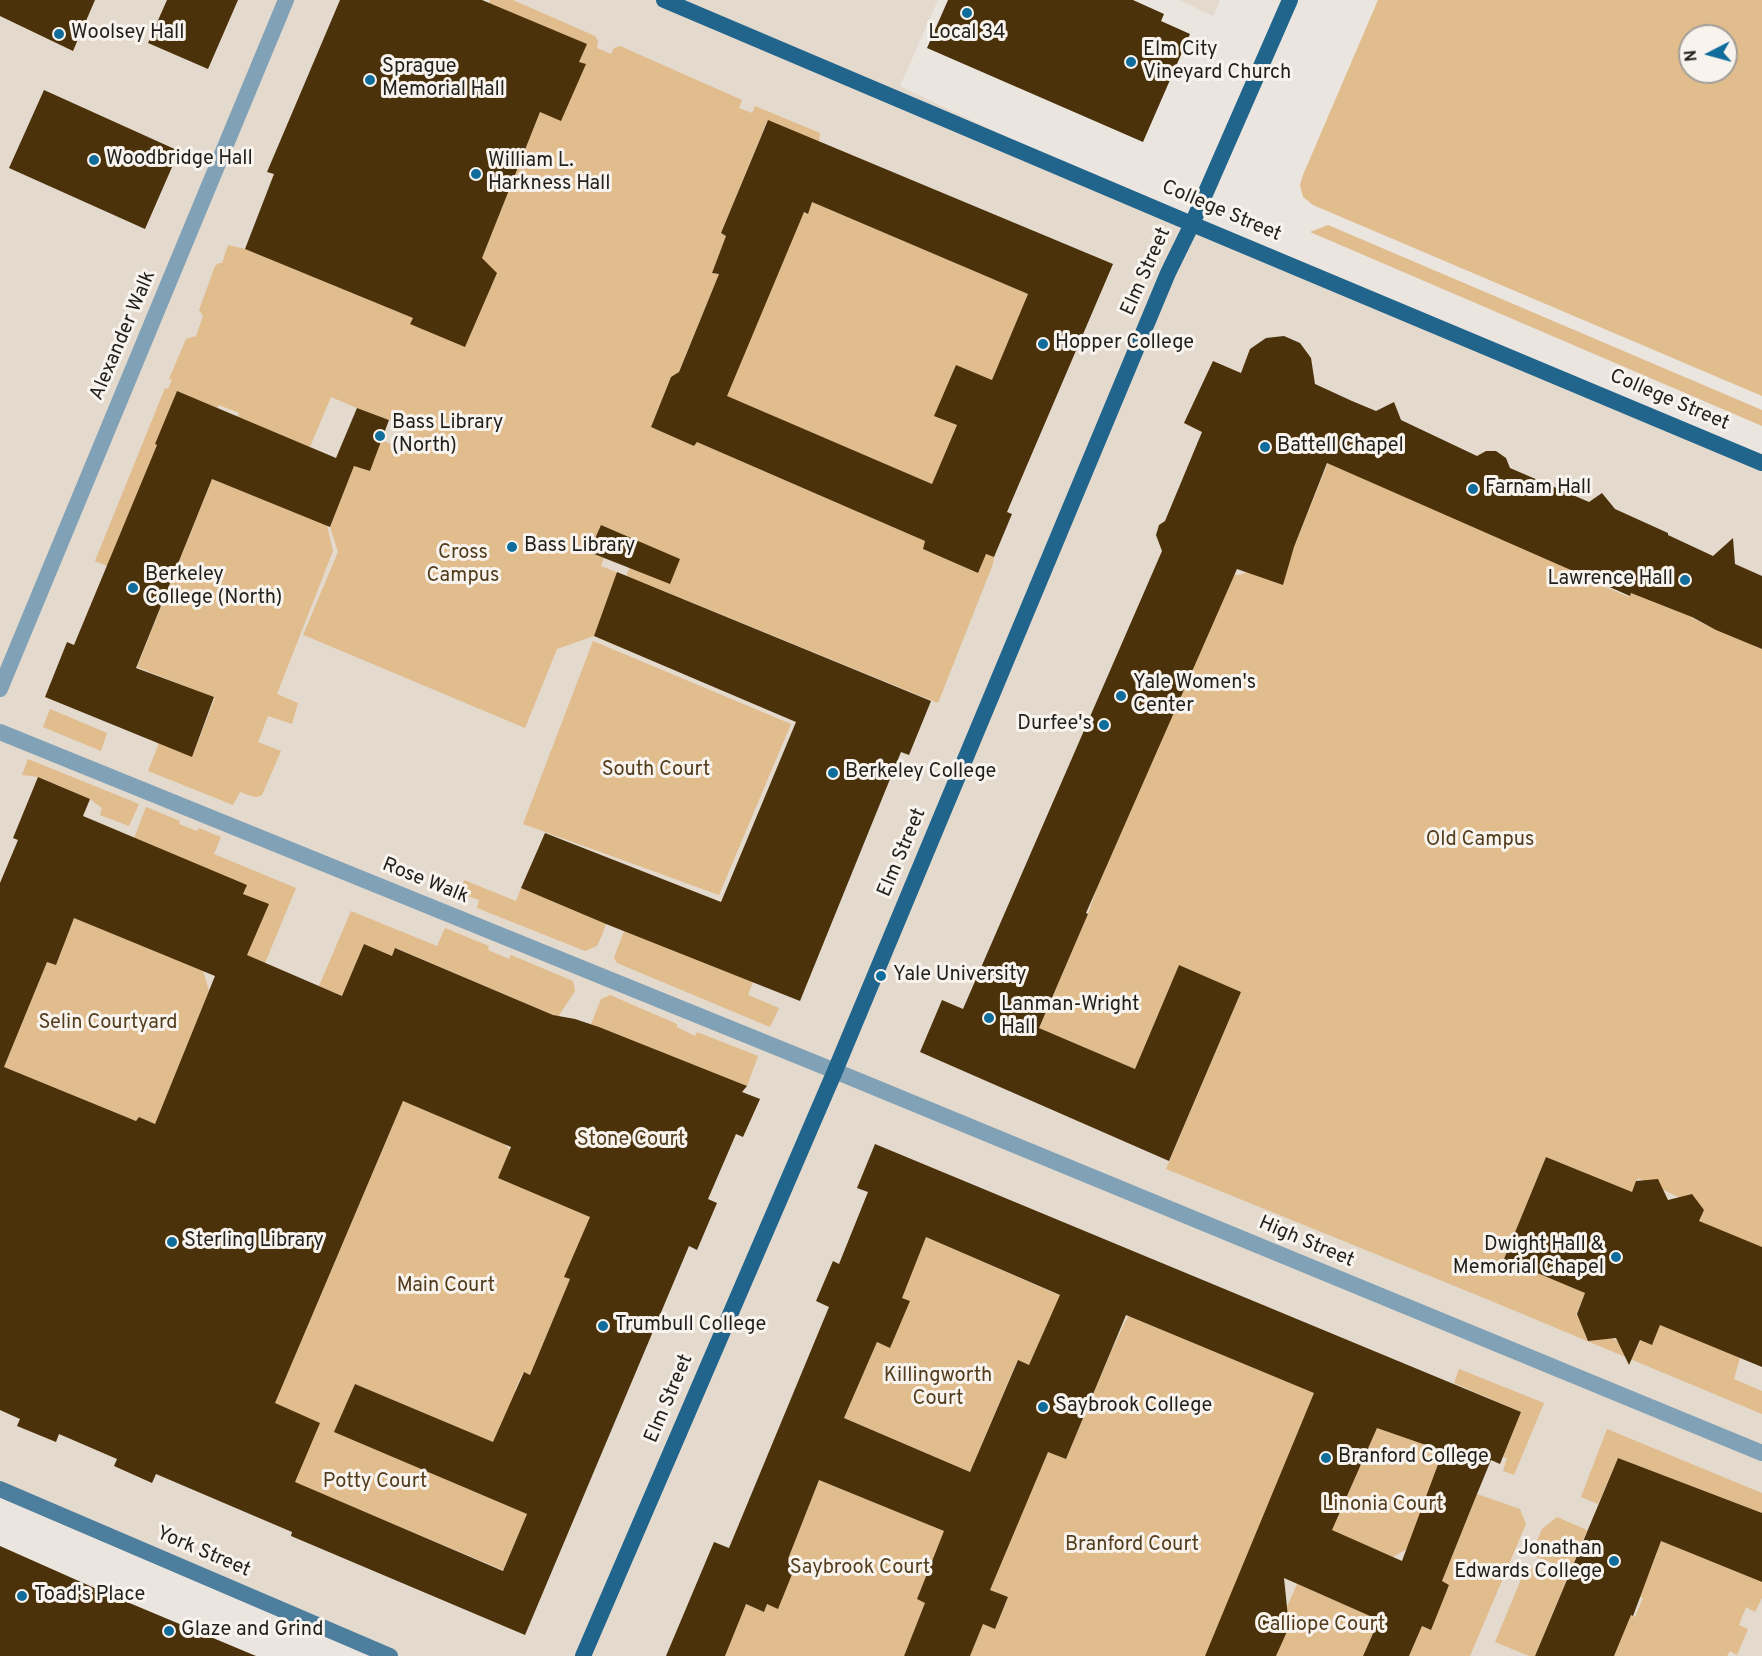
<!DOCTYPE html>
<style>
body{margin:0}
#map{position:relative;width:1762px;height:1656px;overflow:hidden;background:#eae5df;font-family:Overpass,sans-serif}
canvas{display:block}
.north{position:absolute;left:1678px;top:24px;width:60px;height:60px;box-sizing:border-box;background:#f8f3ec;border:2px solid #a29e99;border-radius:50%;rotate:264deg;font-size:16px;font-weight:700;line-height:24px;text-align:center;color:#201f1c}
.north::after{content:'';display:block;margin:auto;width:21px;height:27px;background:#0f6c9b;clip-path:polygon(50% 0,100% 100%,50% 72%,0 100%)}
</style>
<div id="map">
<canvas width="1762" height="1656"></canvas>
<div class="north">N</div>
</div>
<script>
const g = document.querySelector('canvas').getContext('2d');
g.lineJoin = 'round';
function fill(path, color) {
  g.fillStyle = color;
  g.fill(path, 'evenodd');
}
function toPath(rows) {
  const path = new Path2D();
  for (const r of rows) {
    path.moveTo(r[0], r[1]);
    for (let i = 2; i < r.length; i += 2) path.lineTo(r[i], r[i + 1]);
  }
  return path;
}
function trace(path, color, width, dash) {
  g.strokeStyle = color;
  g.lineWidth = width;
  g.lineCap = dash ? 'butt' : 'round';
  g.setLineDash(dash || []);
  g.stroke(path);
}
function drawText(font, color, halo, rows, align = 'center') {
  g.font = font + ' Overpass,sans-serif';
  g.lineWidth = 6;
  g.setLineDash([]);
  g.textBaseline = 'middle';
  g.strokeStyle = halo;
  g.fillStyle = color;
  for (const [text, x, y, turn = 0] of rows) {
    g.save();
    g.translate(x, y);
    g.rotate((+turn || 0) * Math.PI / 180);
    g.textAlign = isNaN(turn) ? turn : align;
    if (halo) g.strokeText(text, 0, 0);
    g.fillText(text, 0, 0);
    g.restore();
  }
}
fill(toPath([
 [0,0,938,0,900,86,1138,200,1762,463,1762,1656,390,1656,0,1489],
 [1179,0,1220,0,1213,16]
]), '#e3d9cd');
fill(toPath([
 [490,0,513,0,595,36,598,41,597,48,611,54,614,48,620,46,742,100,739,108,752,113,755,106,820,133,819,142,767,121,721,233,726,236,712,273,719,274,677,376,671,377,651,427,694,446,697,442,925,541,923,549,978,573,985,554,994,557,993,564,938,703,654,587,615,579,594,636,557,649,525,728,306,636,303,635,338,552,330,527,354,466,370,471,381,440,402,448,409,427,357,408,331,397,310,447,238,417,239,413,219,405,217,408,177,392,155,444,157,445,107,566,95,561,165,388,168,389,172,380,169,379,186,339,196,336,203,316,199,310,215,266,219,263,222,263,228,245,245,249,413,318,411,324,465,346,497,273,479,265,540,112,585,64,579,62,586,44,493,5,483,18],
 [601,525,641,542,626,576,601,566,604,558,589,552],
 [1378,0,1762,0,1762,396,1313,205,1303,197,1300,185,1303,175],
 [1690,36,1726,36,1726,72,1690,72],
 [812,202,1028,294,992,380,956,365,935,415,957,425,932,484,726,396,782,203,807,214],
 [1328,225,1762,410,1762,426,1310,232],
 [1328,463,1606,584,1605,587,1629,597,1631,593,1692,613,1692,618,1708,626,1756,641,1754,646,1762,649,1762,1247,1690,1241,1704,1209,1638,1178,1622,1214,1579,1196,1588,1174,1546,1157,1504,1259,1544,1276,1589,1283,1576,1315,1590,1321,1585,1333,1586,1337,1591,1340,1598,1333,1623,1343,1628,1355,1634,1354,1641,1340,1652,1345,1664,1315,1740,1358,1734,1379,1762,1391,1762,1414,1489,1300,1166,1169,1241,992,1179,965,1135,1069,1039,1028,1088,914,1097,888,1193,668,1230,575,1240,575,1247,572,1280,584,1284,580,1294,547],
 [212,479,327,525,333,551,277,694,298,703,292,724,268,716,258,742,281,751,262,795,257,797,251,796,240,792,233,805,148,771,159,743,192,757,215,698,137,667],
 [593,641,791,724,719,895,523,824],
 [50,709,107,733,101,751,43,727],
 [28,759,139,804,129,826,100,815,102,808,90,799,39,777,22,775],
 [146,807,180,821,179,824,197,831,199,828,221,837,214,854,296,888,265,963,247,955,268,904,243,894,134,838],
 [464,880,516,901,521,888,606,924,602,935,597,946,585,951,477,908,479,900,460,893],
 [351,911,437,946,445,928,489,946,488,950,509,959,511,955,573,981,575,991,558,1017,396,948,392,956,364,944,343,996,319,986],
 [68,915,203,971,209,991,155,1124,139,1117,136,1121,4,1067,47,962,56,965,61,953,63,947,56,943],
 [624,931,753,982,748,995,779,1008,770,1027,617,963,614,958],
 [610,995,677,1024,677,1027,695,1036,697,1032,758,1056,747,1086,591,1024,601,999],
 [403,1101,504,1144,510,1150,498,1178,596,1219,565,1277,570,1279,530,1375,523,1372,515,1390,537,1461,355,1384,335,1432,527,1514,503,1570,310,1489,294,1484,275,1403],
 [913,1219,931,1239,1072,1301,1051,1316,1029,1365,1017,1361,970,1472,844,1418,877,1342,889,1347,909,1301,902,1298],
 [1128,1316,1281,1379,1333,1380,1205,1656,970,1656,983,1624,995,1629,1008,1598,990,1590,1044,1459,1048,1452,1066,1459,1111,1352],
 [1459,1369,1544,1403,1514,1475,1503,1471,1507,1458,1503,1457,1521,1412,1454,1383],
 [1377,1427,1431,1447,1443,1453,1407,1549,1393,1557,1319,1525,1341,1510],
 [1607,1429,1762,1493,1762,1513,1618,1458,1598,1504,1581,1497],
 [819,1480,954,1535,928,1571,917,1599,925,1603,904,1656,725,1656,745,1604,764,1612,767,1604,778,1608,797,1562,788,1559],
 [1477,1494,1520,1509,1526,1524,1470,1656,1409,1656,1422,1626,1430,1630,1449,1585,1442,1581],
 [1557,1517,1587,1530,1571,1570,1531,1555,1542,1529],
 [1624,1526,1762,1582,1762,1598,1755,1612,1746,1607,1739,1625,1748,1629,1737,1655,1730,1651,1727,1656,1614,1656,1626,1626,1628,1614,1635,1617,1643,1598,1636,1595,1645,1583,1657,1553],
 [1527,1565,1566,1581,1535,1656,1529,1656,1495,1642],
 [1297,1584,1379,1620,1363,1656,1276,1656,1283,1638,1287,1607]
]), '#e1bc8d');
fill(toPath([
 [0,0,95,0,73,51,0,16],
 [167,0,238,0,208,69,148,43],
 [340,0,482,0,587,44,579,62,586,64,561,121,540,112,482,258,497,273,465,347,410,324,413,318,245,249,274,174,267,172],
 [948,0,1133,0,1164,14,1161,21,1190,34,1143,142,927,48],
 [44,90,179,151,145,229,9,168],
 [768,120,1113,264,1007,512,1012,514,994,557,986,554,978,573,923,549,925,541,697,442,694,446,651,427,671,377,679,372,719,274,712,273,726,236,721,233],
 [812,202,1028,294,992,380,956,365,934,416,957,425,932,484,727,396,804,212,808,214],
 [1284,336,1300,343,1311,358,1315,384,1352,401,1376,411,1394,402,1401,420,1477,456,1486,451,1496,451,1506,458,1510,468,1589,502,1602,493,1615,509,1668,533,1668,535,1713,556,1733,538,1735,564,1762,576,1762,649,1716,630,1692,617,1631,593,1630,596,1327,463,1294,547,1283,585,1237,569,1086,913,1088,914,1039,1028,1135,1069,1179,965,1241,992,1169,1161,920,1052,942,1000,963,1009,1162,551,1156,535,1159,525,1165,521,1202,432,1184,423,1213,361,1241,373,1250,349,1266,338],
 [177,391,336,458,357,408,389,420,370,471,354,466,330,527,212,479,136,668,214,697,192,757,45,697,67,642,74,645,157,445,155,444],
 [601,525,680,559,670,584,589,552],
 [617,572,931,701,909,755,901,752,800,1001,606,924,521,888,545,833,721,902,796,722,594,636],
 [38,777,90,799,83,816,247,885,243,894,269,904,247,955,342,996,364,944,392,956,395,948,553,1015,575,1019,599,1027,747,1086,742,1092,760,1099,743,1137,736,1134,708,1199,717,1203,697,1250,689,1246,525,1635,291,1536,292,1532,156,1474,152,1483,114,1466,117,1459,59,1434,56,1442,17,1426,20,1419,0,1410,0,883,18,840,13,838],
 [74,918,215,976,155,1124,139,1117,136,1121,4,1067,47,962,56,965],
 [403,1101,511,1147,498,1178,590,1217,564,1277,570,1279,530,1375,524,1372,493,1442,355,1384,334,1432,527,1514,503,1571,295,1482,320,1423,275,1403],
 [875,1144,1521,1412,1500,1464,1491,1460,1477,1494,1442,1581,1449,1585,1431,1630,1422,1626,1409,1656,1363,1656,1379,1620,1284,1578,1289,1627,1276,1656,1205,1656,1314,1393,1126,1315,1066,1459,1048,1452,990,1590,1008,1597,995,1629,983,1624,970,1656,904,1656,925,1603,917,1599,944,1531,819,1480,788,1559,797,1562,778,1609,767,1604,764,1612,746,1604,725,1656,666,1656,714,1542,729,1548,829,1307,816,1301,833,1261,839,1264,868,1192,857,1188],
 [926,1237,1060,1295,1029,1365,1018,1360,970,1472,844,1418,877,1342,890,1348,910,1301,902,1298],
 [1377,1428,1443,1451,1402,1561,1332,1530],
 [1546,1157,1632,1192,1636,1181,1658,1179,1668,1200,1692,1194,1704,1210,1699,1221,1762,1247,1762,1367,1660,1325,1652,1345,1640,1340,1629,1365,1616,1338,1588,1341,1577,1314,1585,1293,1504,1259],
 [1618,1458,1762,1513,1762,1582,1661,1541,1633,1616,1631,1615,1614,1656,1535,1656],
 [0,1546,108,1594,256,1656,0,1656]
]), '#4c320a');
trace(toPath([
 [0,689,286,0],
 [0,732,835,1071]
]), '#81a1b7', 16);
trace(toPath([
 [835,1071,1762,1453]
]), '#81a1b7', 16);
trace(toPath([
 [0,1489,390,1656]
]), '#4d7e9e', 16);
trace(toPath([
 [664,0,1192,224,1762,463],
 [583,1656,835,1071,1168,273,1192,224,1290,0]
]), '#22658c', 16);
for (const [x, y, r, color] of [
 [967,13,6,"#0f6c9b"],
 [59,34,6,"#0f6c9b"],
 [1131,62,6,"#0f6c9b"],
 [370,80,6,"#0f6c9b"],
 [94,160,6,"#0f6c9b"],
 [476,174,6,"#0f6c9b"],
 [1043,344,6,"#0f6c9b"],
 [380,436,6,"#0f6c9b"],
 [1265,447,6,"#0f6c9b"],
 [1473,489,6,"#0f6c9b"],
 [512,547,6,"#0f6c9b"],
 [1685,580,6,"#0f6c9b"],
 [133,588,6,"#0f6c9b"],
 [1121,696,6,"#0f6c9b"],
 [1104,725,6,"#0f6c9b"],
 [833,773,6,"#0f6c9b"],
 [881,976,6,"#0f6c9b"],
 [989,1018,6,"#0f6c9b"],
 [172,1242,6,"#0f6c9b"],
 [1616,1257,6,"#0f6c9b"],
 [603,1326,6,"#0f6c9b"],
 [1043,1407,6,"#0f6c9b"],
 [1326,1458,6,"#0f6c9b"],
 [1614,1561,6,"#0f6c9b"],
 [22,1596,6,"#0f6c9b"],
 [169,1631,6,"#0f6c9b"]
]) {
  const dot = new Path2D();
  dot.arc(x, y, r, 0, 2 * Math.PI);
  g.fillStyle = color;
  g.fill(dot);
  trace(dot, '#f8f3ec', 2);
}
drawText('20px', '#201f1c', '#f8f3ec', [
 ["Woolsey Hall",71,34],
 ["Local 34",967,34,"center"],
 ["Elm City",1143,51],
 ["Vineyard Church",1143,74],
 ["Sprague",382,68],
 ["Memorial Hall",382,91],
 ["Woodbridge Hall",106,160],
 ["William L.",488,162],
 ["Harkness Hall",488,185],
 ["Hopper College",1055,344],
 ["Bass Library",392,424],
 ["(North)",392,447],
 ["Battell Chapel",1277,447],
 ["Farnam Hall",1485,489],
 ["Bass Library",524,547],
 ["Berkeley",145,576],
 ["College (North)",145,599],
 ["Lawrence Hall",1673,580,"right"],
 ["Yale Women's",1133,684],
 ["Center",1133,707],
 ["Durfee's",1092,725,"right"],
 ["Berkeley College",845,773],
 ["Yale University",893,976],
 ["Lanman-Wright",1001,1006],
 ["Hall",1001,1029],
 ["Sterling Library",184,1242],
 ["Dwight Hall &",1604,1246,"right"],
 ["Memorial Chapel",1604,1269,"right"],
 ["Trumbull College",615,1326],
 ["Saybrook College",1055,1407],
 ["Branford College",1338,1458],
 ["Jonathan",1602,1550,"right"],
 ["Edwards College",1602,1573,"right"],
 ["Toad's Place",34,1596],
 ["Glaze and Grind",181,1631]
], 'left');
drawText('20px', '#201f1c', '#f8f3ec', [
 ["College Street",1221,212,23],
 ["Elm Street",1147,272,-66],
 ["Alexander Walk",124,336,-67],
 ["College Street",1669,401,23],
 ["Elm Street",903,853,-67],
 ["Rose Walk",425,882,22],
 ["High Street",1306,1243,23],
 ["Elm Street",670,1399,-67],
 ["York Street",203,1553,23]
]);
drawText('20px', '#523c1d', '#f8f3ec', [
 ["Cross",463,554],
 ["Campus",463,577],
 ["South Court",656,771],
 ["Old Campus",1480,841],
 ["Selin Courtyard",108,1024],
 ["Stone Court",631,1141],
 ["Main Court",446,1287],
 ["Killingworth",938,1377],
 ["Court",938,1400],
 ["Potty Court",375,1483],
 ["Linonia Court",1383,1506],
 ["Branford Court",1132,1546],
 ["Saybrook Court",860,1569],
 ["Calliope Court",1321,1626]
]);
</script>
